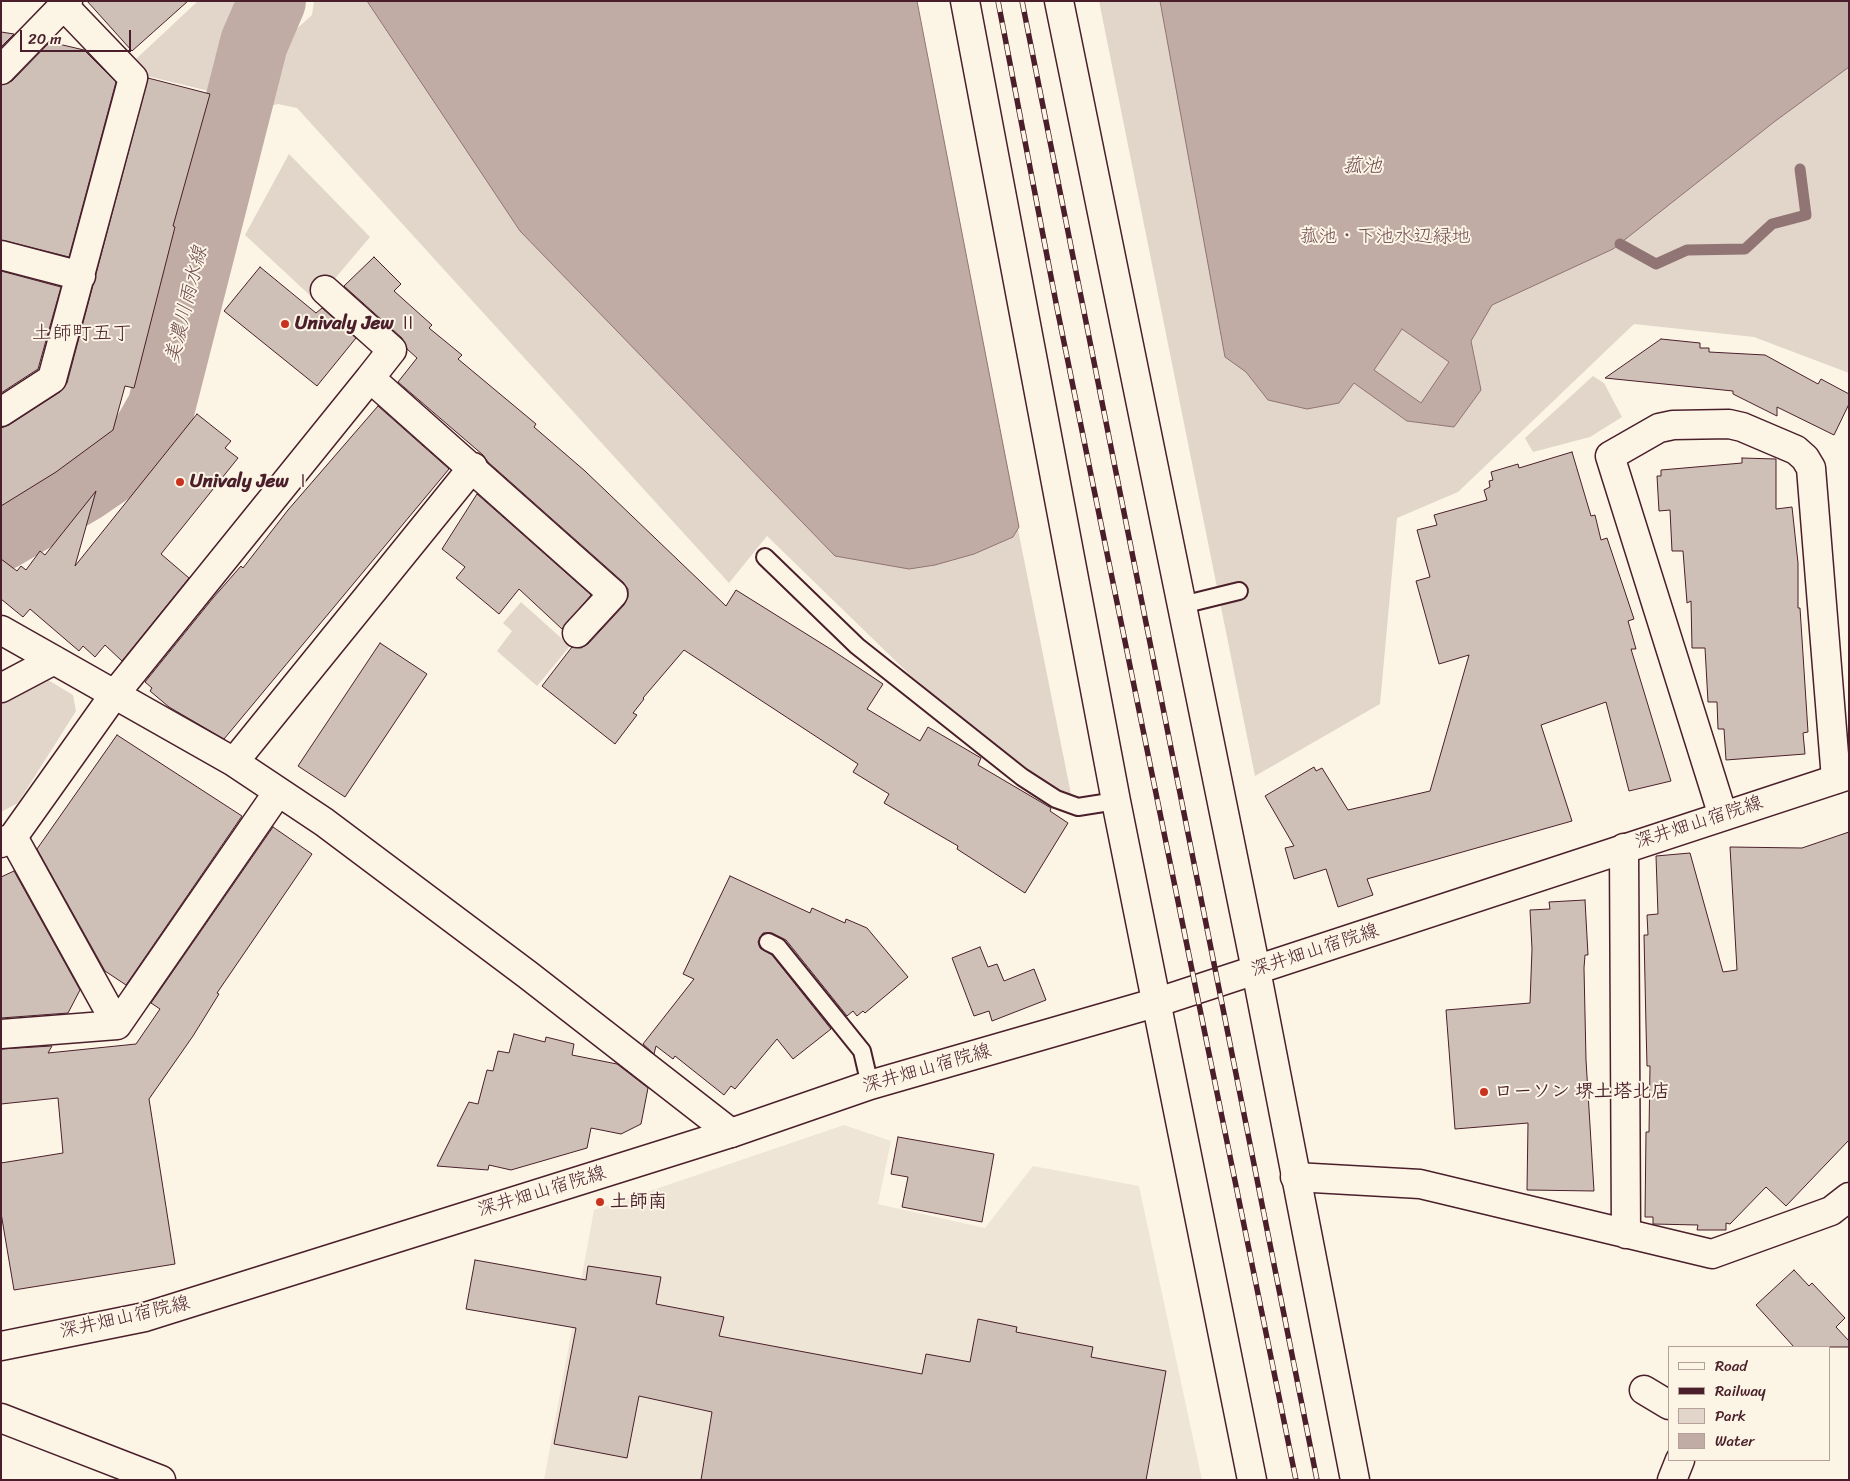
<!DOCTYPE html>
<meta charset="utf-8">
<style>
body{margin:0}
#map{position:relative;width:1850px;height:1481px;overflow:hidden;background:#fcf5e5;font-family:Sriracha,sans-serif}
canvas{display:block}
.frame{position:absolute;inset:0;border:2px solid #4a1f2b;pointer-events:none}
.legend{position:absolute;left:1668px;top:1346px;width:162px;height:115px;box-sizing:border-box;background:#fcf5e5;border:1px solid #b59f9b;margin:0;padding:6px 9px;list-style:none;font-size:15px;color:#4a1f2b}
.legend li{display:flex;align-items:center;gap:10px;height:25px}
.legend b{width:25px;border:1px solid #b59f9b}
.scale{position:absolute;left:20px;top:30px;width:111px;height:22px;box-sizing:border-box;border:2px solid #4a1f2b;border-top:0;padding-left:6px;font-size:15px;line-height:18px;white-space:nowrap;color:#4a1f2b;-webkit-text-stroke:4px #fcf5e5;paint-order:stroke}
</style>
<div id="map">
<canvas width="1850" height="1481"></canvas>
<div class="frame"></div>
<ul class="legend">
<li><b style="height:6px;background:#fcf5e5"></b>Road</li>
<li><b style="height:6px;background:#4a1f2b"></b>Railway</li>
<li><b style="height:14px;background:#e2d5ca"></b>Park</li>
<li><b style="height:14px;background:#c0aca5"></b>Water</li>
</ul>
<div class="scale">20 m</div>
</div>
<script>
const g = document.querySelector('canvas').getContext('2d');
g.lineJoin = 'round';
function fill(path, color) {
  g.fillStyle = color;
  g.fill(path, 'evenodd');
}
function toPath(rows) {
  const path = new Path2D();
  for (const r of rows) {
    path.moveTo(r[0], r[1]);
    for (let i = 2; i < r.length; i += 2) path.lineTo(r[i], r[i + 1]);
  }
  return path;
}
function trace(path, color, width, dash) {
  g.strokeStyle = color;
  g.lineWidth = width;
  g.lineCap = dash ? 'butt' : 'round';
  g.setLineDash(dash || []);
  g.stroke(path);
}
function drawText(font, color, halo, rows, align = 'center') {
  g.font = font + ' Sriracha,"Klee One",sans-serif';
  g.lineWidth = 4;
  g.setLineDash([]);
  g.textBaseline = 'middle';
  g.strokeStyle = halo;
  g.fillStyle = color;
  for (const [text, x, y, turn = 0] of rows) {
    g.save();
    g.translate(x, y);
    g.rotate((+turn || 0) * Math.PI / 180);
    g.textAlign = isNaN(turn) ? turn : align;
    if (halo) g.strokeText(text, 0, 0);
    g.fillText(text, 0, 0);
    g.restore();
  }
}
fill(toPath([
 [844,1125,891,1141,878,1204,985,1228,1033,1166,1139,1186,1202,1480,544,1480,594,1210]
]), '#eee5d7');
fill(toPath([
 [198,1,235,1,213,92,147,76,148,71,136,59],
 [314,1,912,1,1071,794,1059,792,964,722,907,672,767,536,729,583,297,108,278,104,263,108,291,34,312,15],
 [1099,1,1849,1,1849,373,1754,337,1634,324,1458,492,1397,518,1380,704,1255,776],
 [289,154,370,237,316,301,245,235],
 [1593,376,1604,383,1622,417,1590,437,1533,452,1525,438],
 [521,602,570,646,537,686,497,651,512,631,503,623],
 [43,677,73,695,76,711,18,803,1,812,1,699]
]), '#e2d5ca');
const water = toPath([
 [367,1,917,1,1019,527,1013,537,974,554,935,565,909,569,835,556,520,231,367,1],
 [1160,1,1849,1,1849,67,1774,122,1613,249,1492,305,1471,341,1481,390,1454,427,1407,421,1354,383,1339,403,1307,409,1268,400,1246,372,1225,357,1160,1],
 [1402,329,1449,362,1421,403,1374,370,1402,329]
]);
fill(water, '#c0aca5');
trace(water, '#917474', 1);
trace(toPath([
 [1620,244,1656,264,1687,250,1745,249,1772,224,1806,215,1800,169]
]), '#917474', 11);
trace(toPath([
 [1,537,84,488,119,464,142,441,161,408,254,43,272,1]
]), '#c0aca5', 68);
const building = toPath([
 [87,1,188,1,132,51,87,1],
 [1,32,14,34,1,47,1,32],
 [50,42,84,50,116,82,69,257,1,240,1,85,12,81,50,42],
 [148,78,210,94,173,226,175,227,134,388,125,386,113,430,56,472,1,506,1,428,9,425,60,392,67,383,148,78],
 [374,257,401,284,394,291,432,325,429,328,462,355,458,359,536,424,534,427,585,471,726,606,736,590,832,650,883,684,867,709,920,741,928,727,981,758,978,765,1051,808,1050,811,1068,823,1025,893,957,849,958,846,884,803,889,794,853,772,858,764,684,650,643,698,644,699,633,713,637,715,615,744,542,686,572,647,581,648,588,644,624,605,628,597,628,589,623,582,488,462,483,455,398,382,417,358,407,349,402,338,344,286,374,257],
 [260,267,316,313,322,308,356,338,317,386,224,311,260,267],
 [1,271,61,287,38,369,1,393,1,271],
 [1661,339,1700,343,1700,348,1709,348,1709,352,1765,355,1818,384,1821,379,1849,394,1849,404,1834,435,1777,407,1777,416,1733,394,1733,391,1605,378,1661,339],
 [378,406,449,469,224,739,169,707,150,691,152,688,145,682,213,598,241,566,243,568,288,510,378,406],
 [197,414,231,441,225,448,238,458,161,554,189,578,122,661,105,645,95,657,83,646,79,651,30,609,23,617,1,599,1,559,17,571,21,566,26,570,40,551,45,555,96,491,75,566,197,414],
 [1572,452,1591,516,1595,515,1601,540,1607,538,1634,619,1628,621,1636,649,1631,649,1671,781,1629,791,1606,702,1541,725,1572,821,1367,879,1373,895,1338,907,1326,869,1294,879,1285,848,1294,846,1265,796,1314,767,1316,771,1322,768,1348,810,1430,791,1469,655,1439,664,1416,581,1430,577,1417,530,1437,525,1434,515,1487,500,1484,490,1490,487,1489,481,1493,480,1491,472,1518,464,1519,468,1572,452],
 [1742,458,1776,459,1776,509,1792,507,1798,563,1798,608,1800,608,1808,732,1803,733,1805,754,1726,760,1724,729,1718,729,1717,702,1708,702,1705,648,1692,648,1691,601,1687,603,1683,551,1672,551,1670,510,1659,511,1657,476,1661,476,1661,470,1742,463,1742,458],
 [477,494,591,595,562,629,519,589,499,614,456,578,465,567,442,549,477,494],
 [380,643,427,674,345,797,298,766,380,643],
 [117,735,242,816,126,985,105,971,37,849,117,735],
 [273,827,312,854,217,993,219,994,193,1036,149,1099,175,1264,14,1290,1,1213,1,1163,63,1153,58,1098,1,1104,1,1049,52,1046,48,1053,136,1044,160,1009,151,1003,273,827],
 [1849,832,1849,1140,1786,1206,1766,1187,1730,1224,1726,1223,1726,1230,1697,1230,1698,1225,1653,1224,1653,1217,1645,1217,1646,1132,1649,1132,1650,1066,1647,1066,1646,1026,1644,935,1648,935,1647,915,1658,914,1656,856,1690,853,1723,972,1737,970,1730,847,1802,848,1849,832],
 [14,871,80,990,68,1013,1,1018,1,877,14,871],
 [730,876,810,913,812,908,845,923,846,919,867,928,908,977,865,1013,863,1011,857,1016,853,1011,847,1016,786,940,772,933,763,933,758,942,760,948,772,955,831,1029,793,1059,777,1039,735,1089,731,1086,724,1095,675,1056,673,1059,656,1046,654,1054,643,1044,694,979,683,974,730,876],
 [1585,900,1588,955,1585,955,1584,968,1586,1060,1594,1191,1527,1190,1528,1123,1455,1129,1446,1010,1530,1003,1532,949,1530,910,1550,909,1549,902,1585,900],
 [980,947,988,967,997,964,1004,981,1034,969,1046,1000,992,1021,989,1011,974,1016,952,958,980,947],
 [514,1034,545,1042,546,1037,574,1044,572,1055,617,1064,648,1088,641,1124,621,1134,591,1128,587,1148,511,1170,489,1165,488,1170,437,1166,469,1102,478,1104,487,1070,493,1071,498,1051,509,1053,514,1034],
 [898,1137,994,1154,982,1222,902,1207,908,1177,891,1174,898,1137],
 [475,1260,586,1280,588,1266,661,1277,656,1304,724,1317,719,1336,922,1374,926,1354,970,1362,978,1319,1017,1327,1016,1332,1093,1347,1091,1357,1166,1371,1146,1480,701,1480,712,1412,639,1396,627,1458,554,1444,576,1328,466,1309,475,1260],
 [1794,1270,1809,1286,1812,1283,1845,1318,1836,1327,1849,1341,1849,1347,1794,1347,1756,1305,1794,1270]
]);
fill(building, '#cfc0b7');
trace(building, '#4a1f2b', 1);
const service = toPath([
 [765,557,857,646,1022,777,1056,799,1078,807,1116,801],
 [1182,605,1239,591],
 [768,942,778,947,862,1051,870,1085]
]);
const minor = toPath([
 [1,70,68,1],
 [1,255,81,276],
 [325,290,392,350,370,378],
 [1,412,52,379,133,78,64,6],
 [1,630,234,762,324,822,528,975,731,1133],
 [1,688,54,660],
 [234,762,473,467],
 [1723,816,1610,456,1659,428,1673,425,1729,424,1742,427,1796,450,1805,458,1811,468,1836,779],
 [13,837,117,1025],
 [1,843,13,837,114,695,370,378,613,594,577,633],
 [1624,848,1626,1234],
 [1,1034,117,1025,278,792],
 [1295,1177,1420,1184,1712,1254,1831,1211,1849,1197],
 [1644,1390,1669,1405],
 [1,1418,161,1480],
 [1672,1480,1680,1460]
]);
const tertiary = toPath([
 [965,1,1116,801,1252,1480],
 [1059,1,1256,970,1355,1480]
]);
const secondary = toPath([
 [1,1346,145,1317,731,1133,870,1085,1158,1002,1849,775]
]);
trace(service, '#4a1f2b', 20);
trace(minor, '#4a1f2b', 31);
trace(tertiary, '#4a1f2b', 31);
trace(secondary, '#4a1f2b', 31);
trace(service, '#fcf5e5', 16);
trace(minor, '#fcf5e5', 28);
trace(tertiary, '#fcf5e5', 28);
trace(secondary, '#fcf5e5', 28);
const rail = toPath([
 [998,1,1057,308,1296,1480],
 [1022,1,1317,1480]
]);
trace(rail, '#4a1f2b', 5.5);
trace(rail, '#fcf5e5', 4, [11]);
for (const [x, y, r, color] of [
 [285,324,5,"#c8321e"],
 [180,482,5,"#c8321e"],
 [1484,1092,5,"#c8321e"],
 [600,1202,5,"#c8321e"]
]) {
  const dot = new Path2D();
  dot.arc(x, y, r, 0, 2 * Math.PI);
  g.fillStyle = color;
  g.fill(dot);
  trace(dot, '#fcf5e5', 2);
}
drawText('19px', '#704c53', '#fcf5e5', [
 ["菰池・下池水辺緑地",1385,237]
]);
drawText('bold 19px', '#4a1f2b', '#fcf5e5', [
 ["Univaly Jew Ⅱ",295,324],
 ["Univaly Jew Ⅰ",190,482],
 ["ローソン 堺土塔北店",1494,1092],
 ["土師南",610,1202]
], 'left');
drawText('19px', '#4a1f2b', '#fcf5e5', [
 ["深井畑山宿院線",1699,823,-18],
 ["深井畑山宿院線",1315,951,-18],
 ["深井畑山宿院線",927,1069,-16],
 ["深井畑山宿院線",542,1192,-17],
 ["深井畑山宿院線",125,1318,-13]
]);
drawText('italic 20px', '#6d4950', '#fcf5e5', [
 ["菰池",1362,167],
 ["美濃川雨水線",187,305,-76]
]);
drawText('20px', '#4a1f2b', '#fcf5e5', [
 ["土師町五丁",82,334]
]);
</script>
